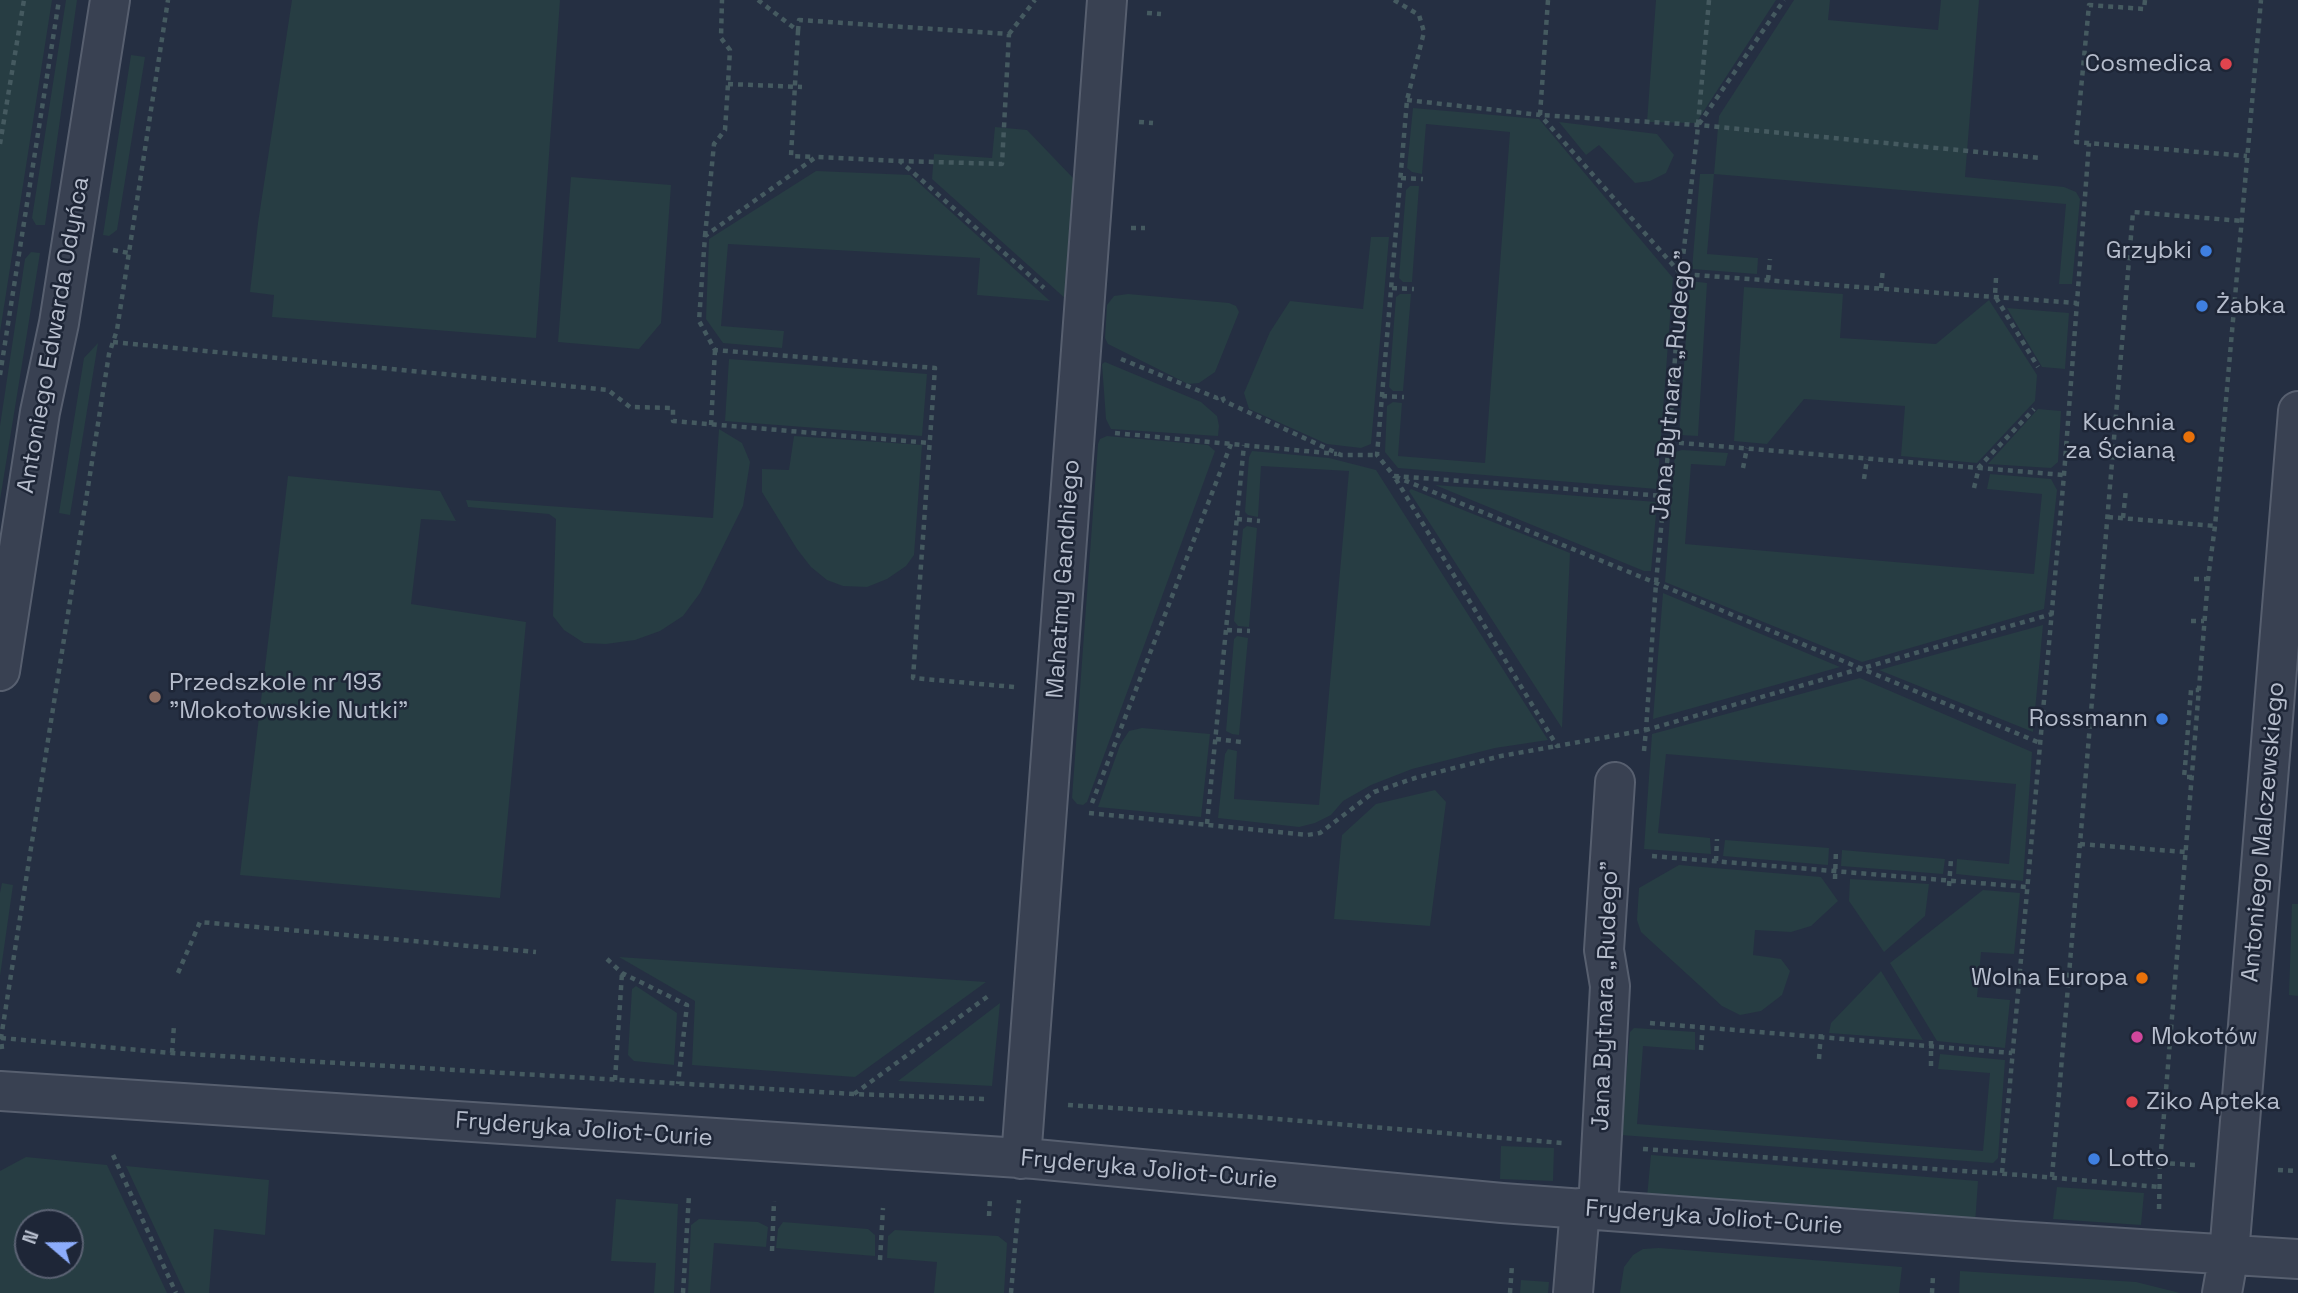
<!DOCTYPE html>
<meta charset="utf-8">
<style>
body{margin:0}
#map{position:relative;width:2298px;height:1293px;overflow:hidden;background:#252f42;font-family:"Space Grotesk",sans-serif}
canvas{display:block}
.north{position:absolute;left:14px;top:1209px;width:70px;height:70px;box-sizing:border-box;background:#1e2637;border:2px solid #5b6273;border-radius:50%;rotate:290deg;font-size:19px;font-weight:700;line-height:28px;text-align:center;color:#b6bdcc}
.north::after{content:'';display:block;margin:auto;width:24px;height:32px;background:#8cacfb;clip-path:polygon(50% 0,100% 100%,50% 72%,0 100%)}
</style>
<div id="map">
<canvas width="2298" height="1293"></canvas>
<div class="north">N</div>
</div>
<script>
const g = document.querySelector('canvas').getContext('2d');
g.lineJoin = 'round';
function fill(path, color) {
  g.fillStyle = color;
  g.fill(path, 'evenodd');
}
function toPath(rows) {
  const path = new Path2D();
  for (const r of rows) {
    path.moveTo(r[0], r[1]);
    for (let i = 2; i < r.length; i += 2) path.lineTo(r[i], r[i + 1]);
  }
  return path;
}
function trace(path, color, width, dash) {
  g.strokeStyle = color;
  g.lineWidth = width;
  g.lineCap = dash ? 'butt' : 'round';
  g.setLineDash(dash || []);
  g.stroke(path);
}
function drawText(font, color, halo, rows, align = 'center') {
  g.font = font + ' "Space Grotesk",sans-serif';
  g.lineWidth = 5;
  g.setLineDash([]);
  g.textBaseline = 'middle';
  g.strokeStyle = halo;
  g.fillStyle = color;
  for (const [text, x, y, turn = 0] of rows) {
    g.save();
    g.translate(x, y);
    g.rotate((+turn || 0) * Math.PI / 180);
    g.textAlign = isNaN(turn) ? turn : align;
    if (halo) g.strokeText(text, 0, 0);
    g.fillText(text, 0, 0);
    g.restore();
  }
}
fill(toPath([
 [0,0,52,0,0,332],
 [66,0,77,0,45,225,36,225,32,218],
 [292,0,560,0,536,338,272,317,274,295,250,292,258,223],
 [1656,0,1776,0,1696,123,1647,122],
 [1794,0,1830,0,1828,20,1938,30,1941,0,1979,0,1965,177,2064,187,2076,192,2080,199,2072,284,2059,284,2066,204,1714,174,1707,254,1758,258,1757,274,1692,269,1700,174,1714,174,1719,116],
 [131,55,145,57,117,230,109,236,103,235],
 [1413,108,1539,119,1673,278,1657,489,1398,468,1385,452,1387,406,1393,402,1402,403,1398,456,1485,463,1510,132,1426,124,1422,174,1412,172,1407,168],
 [1559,122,1657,134,1674,155,1666,173,1650,181,1635,183,1599,145,1586,155],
 [995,127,1027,130,1074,179,1067,300,932,179,934,154,992,158],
 [816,171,910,175,1050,301,977,295,980,258,728,244,721,326,784,331,782,348,723,343,706,319,709,239],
 [571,177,671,185,661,323,639,349,558,342],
 [1410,186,1419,186,1412,282,1403,282,1399,278,1406,190],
 [1371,237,1389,237,1371,444,1361,448,1327,444,1249,409,1244,393,1270,332,1290,301,1363,309],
 [31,252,40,253,0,500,0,426,25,259],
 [1690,281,1707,283,1698,436,1679,435],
 [1744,287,1843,294,1840,338,1936,344,1989,300,2037,375,2035,401,1977,463,1901,456,1905,406,1804,399,1767,444,1734,441],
 [1128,294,1229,303,1236,306,1239,312,1215,372,1199,383,1188,384,1108,344,1105,338,1107,305,1114,296],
 [1400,294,1411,294,1403,391,1393,391,1389,387,1396,297],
 [2007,308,2069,313,2065,369,2042,367],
 [98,343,70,515,59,513,84,358],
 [729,359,927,374,922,436,725,421],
 [1105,362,1201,402,1217,416,1219,426,1218,436,1111,429,1106,419,1102,364],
 [2038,409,2061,411,2058,462,2051,468,1988,464],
 [719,429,742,443,750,462,743,506,700,593,683,616,660,631,635,640,606,644,584,643,564,630,553,616,556,519,549,514,468,507,466,500,713,518],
 [794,436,922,445,914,555,906,566,887,579,867,587,843,586,827,580,811,567,797,549,762,492,762,469,789,470],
 [1107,436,1208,445,1215,451,1087,802,1083,805,1077,804,1072,798,1098,444,1100,439],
 [1682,450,1728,453,1725,466,1691,464,1685,544,2034,574,2042,494,1987,489,1990,474,2051,479,2057,490,2044,609,1862,662,1665,582,1675,452],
 [1252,451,1329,458,1376,470,1548,740,1495,748,1412,769,1371,785,1343,801,1331,815,1315,823,1299,827,1218,818,1225,754,1228,749,1237,751,1234,799,1319,805,1349,471,1261,466,1258,517,1248,515,1245,512,1249,457],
 [288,476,440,491,456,521,421,519,411,604,526,622,500,898,240,875],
 [1435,485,1657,502,1651,571,1644,571],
 [1411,489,1570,553,1562,728,1409,491],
 [1247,526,1257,528,1249,627,1238,626,1234,621,1243,529],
 [1663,593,1840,667,1653,719],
 [2043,625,2033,732,1879,670],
 [1237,636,1248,638,1239,735,1232,734,1226,731,1234,639],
 [1860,678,2032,752,2023,881,1956,874,1957,859,2009,864,2016,784,1666,754,1658,833,1710,838,1711,854,1644,849,1652,734],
 [1142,728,1210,734,1201,817,1098,807,1120,745,1129,731],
 [1435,790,1446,802,1430,926,1334,919,1342,835,1376,804],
 [1725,840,1829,848,1828,865,1723,856],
 [1842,850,1945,859,1943,874,1841,866],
 [1679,865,1821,877,1838,901,1811,926,1791,932,1755,930,1753,955,1781,959,1790,971,1782,995,1761,1011,1740,1015,1722,1006,1641,932,1637,920,1639,888],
 [1850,879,1929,884,1925,916,1884,952,1849,901],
 [2,883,13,885,0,976,0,893],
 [1983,890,2020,893,2014,954,1981,952,1977,997,2010,1000,2005,1048,1937,1041,1890,963],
 [2292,904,2298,904,2298,996,2289,995],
 [619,957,986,982,855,1077,692,1065,695,1001],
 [1881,971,1923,1040,1829,1033,1831,1023],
 [636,986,677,1013,674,1065,634,1061,628,1055,632,989],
 [1000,1003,992,1086,898,1081],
 [1634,1028,1695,1032,1695,1050,1643,1046,1637,1124,1983,1151,1990,1073,1938,1069,1940,1054,2005,1060,1998,1158,1993,1163,1621,1135,1630,1032],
 [1501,1146,1554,1148,1553,1181,1500,1179],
 [1651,1155,1978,1181,1975,1224,1647,1197],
 [26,1157,107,1165,167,1293,0,1293,0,1171],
 [28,1223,70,1223,70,1265,28,1265],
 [126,1166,269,1180,265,1235,214,1229,209,1293,185,1293],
 [2057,1187,2144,1193,2141,1225,2053,1219],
 [616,1199,678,1204,674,1293,654,1293,656,1263,611,1261],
 [699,1219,758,1222,768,1227,766,1247,714,1243,710,1293,688,1293,691,1225],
 [783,1222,868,1229,875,1235,875,1256,776,1248,778,1229],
 [895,1230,998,1236,1007,1243,1004,1293,934,1293,937,1262,887,1258,888,1236],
 [1659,1248,1902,1267,1899,1293,1620,1293,1624,1267,1633,1255,1643,1249],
 [1960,1271,2136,1282,2180,1293,1959,1293],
 [1521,1280,1549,1282,1548,1293,1520,1293]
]), '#273d43');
const minor = toPath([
 [0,671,40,412,59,323,110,0],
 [0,1091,1035,1159,1502,1203,2014,1241,2298,1259],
 [1021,1159,1107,0],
 [1598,1209,1610,986,1604,950,1615,782],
 [1573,1293,1580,1208],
 [2222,1293,2229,1254,2248,1025,2298,411]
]);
trace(minor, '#575f6f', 42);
trace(toPath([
 [758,0,798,31,791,156,814,157],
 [1394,0,1419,15,1424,32,1407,100,1377,455,1394,476,1664,496],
 [1548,0,1540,115,1698,125,2041,158],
 [1709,0,1697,136,1681,274,1669,442,1656,583,1646,730,1557,746,1394,476,1656,583,2040,743],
 [2145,0,2144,9,2089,5,2076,142,2247,156],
 [1147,13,1161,14],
 [798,31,799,20,1009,34,1002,164,900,161],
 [1009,34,1035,0],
 [728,84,802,87],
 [1407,100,1540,115,1681,274,2077,303],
 [1139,122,1153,123],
 [1699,124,1784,0],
 [0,144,24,0],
 [1401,178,1423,179],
 [1131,228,1145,228],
 [705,236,714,144,725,130,728,84,730,50,721,38,722,0],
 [113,250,129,253],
 [1996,278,1995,296,2038,367],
 [1768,280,1770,259],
 [1392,288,1414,289],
 [1881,288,1883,269],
 [113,342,608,390,630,407,673,408,673,421,930,443],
 [1121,359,1217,398,1222,396,1224,401,1341,455,1377,455],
 [0,375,59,0],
 [1382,396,1404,397],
 [711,425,715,350],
 [1115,433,1337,454],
 [1669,442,2064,475],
 [1743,468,1747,448],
 [1864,479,1867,459],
 [1974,488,1979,467,2034,409],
 [2108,517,2215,526],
 [2123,518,2126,489],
 [1237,519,1260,521],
 [2194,579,2208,579],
 [2191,621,2204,621],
 [1227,630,1250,631],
 [1014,687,913,678,935,368,715,350,699,321,705,236,816,157,900,161,1044,288],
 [1216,739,1241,742],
 [1644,751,1646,730,2052,614],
 [2192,777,2184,777,2185,767,2191,690,2199,690],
 [1092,803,1231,444],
 [1089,813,1307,835,1320,833,1374,792,1415,778,1501,756,1557,746],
 [1207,824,1244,445],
 [2080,844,2185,852],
 [1652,856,2027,887],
 [1716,861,1717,839],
 [1835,879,1836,849],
 [1949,886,1951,859],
 [607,959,622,973,687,1005,678,1084],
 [178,973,200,922,536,952],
 [1650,1023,2012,1053],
 [1,1038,172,1053,854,1094,985,1099],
 [1931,1041,1931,1069],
 [2,1049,1,1038,109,354,117,330,168,0],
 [1701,1050,1703,1021],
 [172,1053,174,1025],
 [1819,1059,1821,1032],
 [615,1080,622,973],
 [854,1094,991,994],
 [1068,1105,1254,1117,1562,1143],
 [1643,1149,2021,1175,2159,1187],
 [113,1155,176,1293],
 [2160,1163,2196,1165],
 [2278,1170,2298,1171],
 [2002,1173,2064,475,2089,143],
 [2052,1177,2133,212,2242,221],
 [2159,1209,2160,1163,2208,579,2215,526,2261,0],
 [989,1216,990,1198],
 [772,1251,774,1201],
 [880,1260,883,1208],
 [683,1293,689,1195],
 [1011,1293,1019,1200],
 [1510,1293,1512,1265],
 [1932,1293,1933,1276]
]), '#455a60', 4.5, [5, 5]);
trace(minor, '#394152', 38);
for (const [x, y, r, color] of [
 [2226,64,7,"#e0444e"],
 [2206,251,7,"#3f7fe0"],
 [2202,306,7,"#3f7fe0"],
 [2189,437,7,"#e8710a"],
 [155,697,7,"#8d6e63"],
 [2162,719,7,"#3f7fe0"],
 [2142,978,7,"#e8710a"],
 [2137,1037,7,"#d1479c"],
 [2132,1102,7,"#e0444e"],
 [2094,1159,7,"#3f7fe0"]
]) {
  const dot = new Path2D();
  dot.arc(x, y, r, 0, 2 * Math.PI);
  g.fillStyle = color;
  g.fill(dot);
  trace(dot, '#1e2637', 2.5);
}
drawText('24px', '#b6bdcc', '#1e2637', [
 ["Cosmedica",2212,64],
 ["Grzybki",2192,251],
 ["Żabka",2216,306,"left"],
 ["Kuchnia",2175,423],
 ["za Ścianą",2175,451],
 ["Przedszkole nr 193",169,683,"left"],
 ["\"Mokotowskie Nutki\"",169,711,"left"],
 ["Rossmann",2148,719],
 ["Wolna Europa",2128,978],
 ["Mokotów",2151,1037,"left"],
 ["Ziko Apteka",2146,1102,"left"],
 ["Lotto",2108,1159,"left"]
], 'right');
drawText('24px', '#b6bdcc', '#1e2637', [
 ["Antoniego Edwarda Odyńca",54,335,-80],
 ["Jana Bytnara „Rudego”",1673,385,-85],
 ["Mahatmy Gandhiego",1064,579,-86],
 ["Antoniego Malczewskiego",2264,832,-85],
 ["Jana Bytnara „Rudego”",1606,996,-88],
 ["Fryderyka Joliot-Curie",584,1130,4],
 ["Fryderyka Joliot-Curie",1149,1170,5],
 ["Fryderyka Joliot-Curie",1714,1218,4]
]);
</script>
